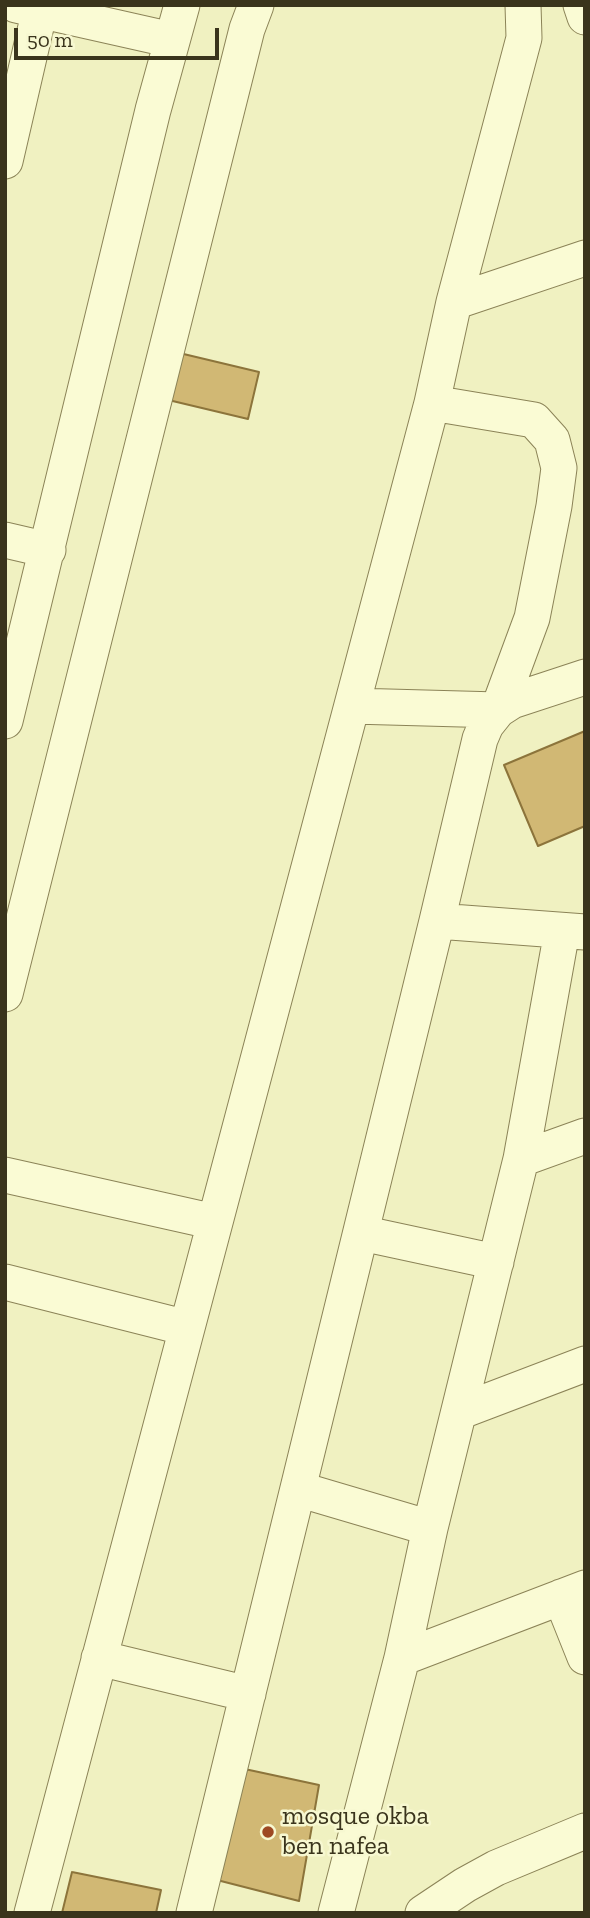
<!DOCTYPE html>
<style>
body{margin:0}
#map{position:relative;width:590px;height:1918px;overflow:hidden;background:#f0f1c1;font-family:"Zilla Slab",serif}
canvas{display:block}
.frame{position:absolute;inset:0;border:7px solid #3a341c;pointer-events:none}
.scale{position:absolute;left:14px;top:28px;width:205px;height:32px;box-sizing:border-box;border:4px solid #3a341c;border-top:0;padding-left:9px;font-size:21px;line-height:24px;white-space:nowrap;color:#3a341c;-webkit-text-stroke:5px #f7f8d1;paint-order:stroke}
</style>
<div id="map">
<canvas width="590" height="1918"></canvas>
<div class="frame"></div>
<div class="scale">50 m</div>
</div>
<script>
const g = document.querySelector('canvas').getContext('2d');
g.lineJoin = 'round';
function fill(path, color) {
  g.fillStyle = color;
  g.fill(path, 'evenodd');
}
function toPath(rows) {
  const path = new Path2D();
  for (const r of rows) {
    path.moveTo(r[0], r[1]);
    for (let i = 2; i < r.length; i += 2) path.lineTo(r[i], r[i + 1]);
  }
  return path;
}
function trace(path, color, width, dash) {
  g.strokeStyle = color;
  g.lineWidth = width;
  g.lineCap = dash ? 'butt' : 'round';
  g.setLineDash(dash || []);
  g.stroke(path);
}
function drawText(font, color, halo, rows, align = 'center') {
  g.font = font + ' "Zilla Slab",serif';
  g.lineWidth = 5;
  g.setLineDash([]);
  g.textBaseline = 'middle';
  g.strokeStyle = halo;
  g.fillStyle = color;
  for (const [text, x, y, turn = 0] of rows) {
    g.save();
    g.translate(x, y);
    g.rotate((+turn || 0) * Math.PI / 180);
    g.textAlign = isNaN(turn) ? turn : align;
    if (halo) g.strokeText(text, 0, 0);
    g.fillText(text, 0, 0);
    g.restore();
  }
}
const building = toPath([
 [171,351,259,372,248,419,160,398,171,351],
 [585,731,585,826,538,846,504,765,585,731],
 [240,1768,319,1785,299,1901,213,1879,240,1768],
 [72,1872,161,1890,156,1913,62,1913,72,1872]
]);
fill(building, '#d1b874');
trace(building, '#8c743b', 2);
const minor = toPath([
 [16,5,172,40],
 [581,5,585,17],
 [5,161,41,5],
 [454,302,524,38,523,5],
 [5,540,48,550],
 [352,706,498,710,532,618,554,506,559,468,552,440,534,420,432,403],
 [5,721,153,110,182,5],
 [437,921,585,932],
 [5,994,247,29,256,5],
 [521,1159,585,1136],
 [5,1175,215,1222],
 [361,1233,496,1262],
 [5,1282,187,1328],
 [459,1412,585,1364],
 [298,1489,430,1528],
 [561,1597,585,1657],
 [99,1658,248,1694],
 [402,1658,585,1588],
 [32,1913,432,403,454,302,585,258],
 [194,1913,437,921,480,739,486,725,498,710,512,701,585,677],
 [336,1913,402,1658,430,1528,521,1159,562,931],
 [423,1913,465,1885,496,1868,585,1831]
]);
trace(minor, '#8b8357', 37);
trace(minor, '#fafbd4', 35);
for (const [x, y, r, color] of [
 [268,1832,7,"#9e4923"]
]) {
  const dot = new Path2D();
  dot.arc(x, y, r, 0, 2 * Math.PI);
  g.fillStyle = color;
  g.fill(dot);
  trace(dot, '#f7f8d1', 2.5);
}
drawText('26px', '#3a341c', '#f7f8d1', [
 ["mosque okba",282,1817],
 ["ben nafea",282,1847]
], 'left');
</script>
